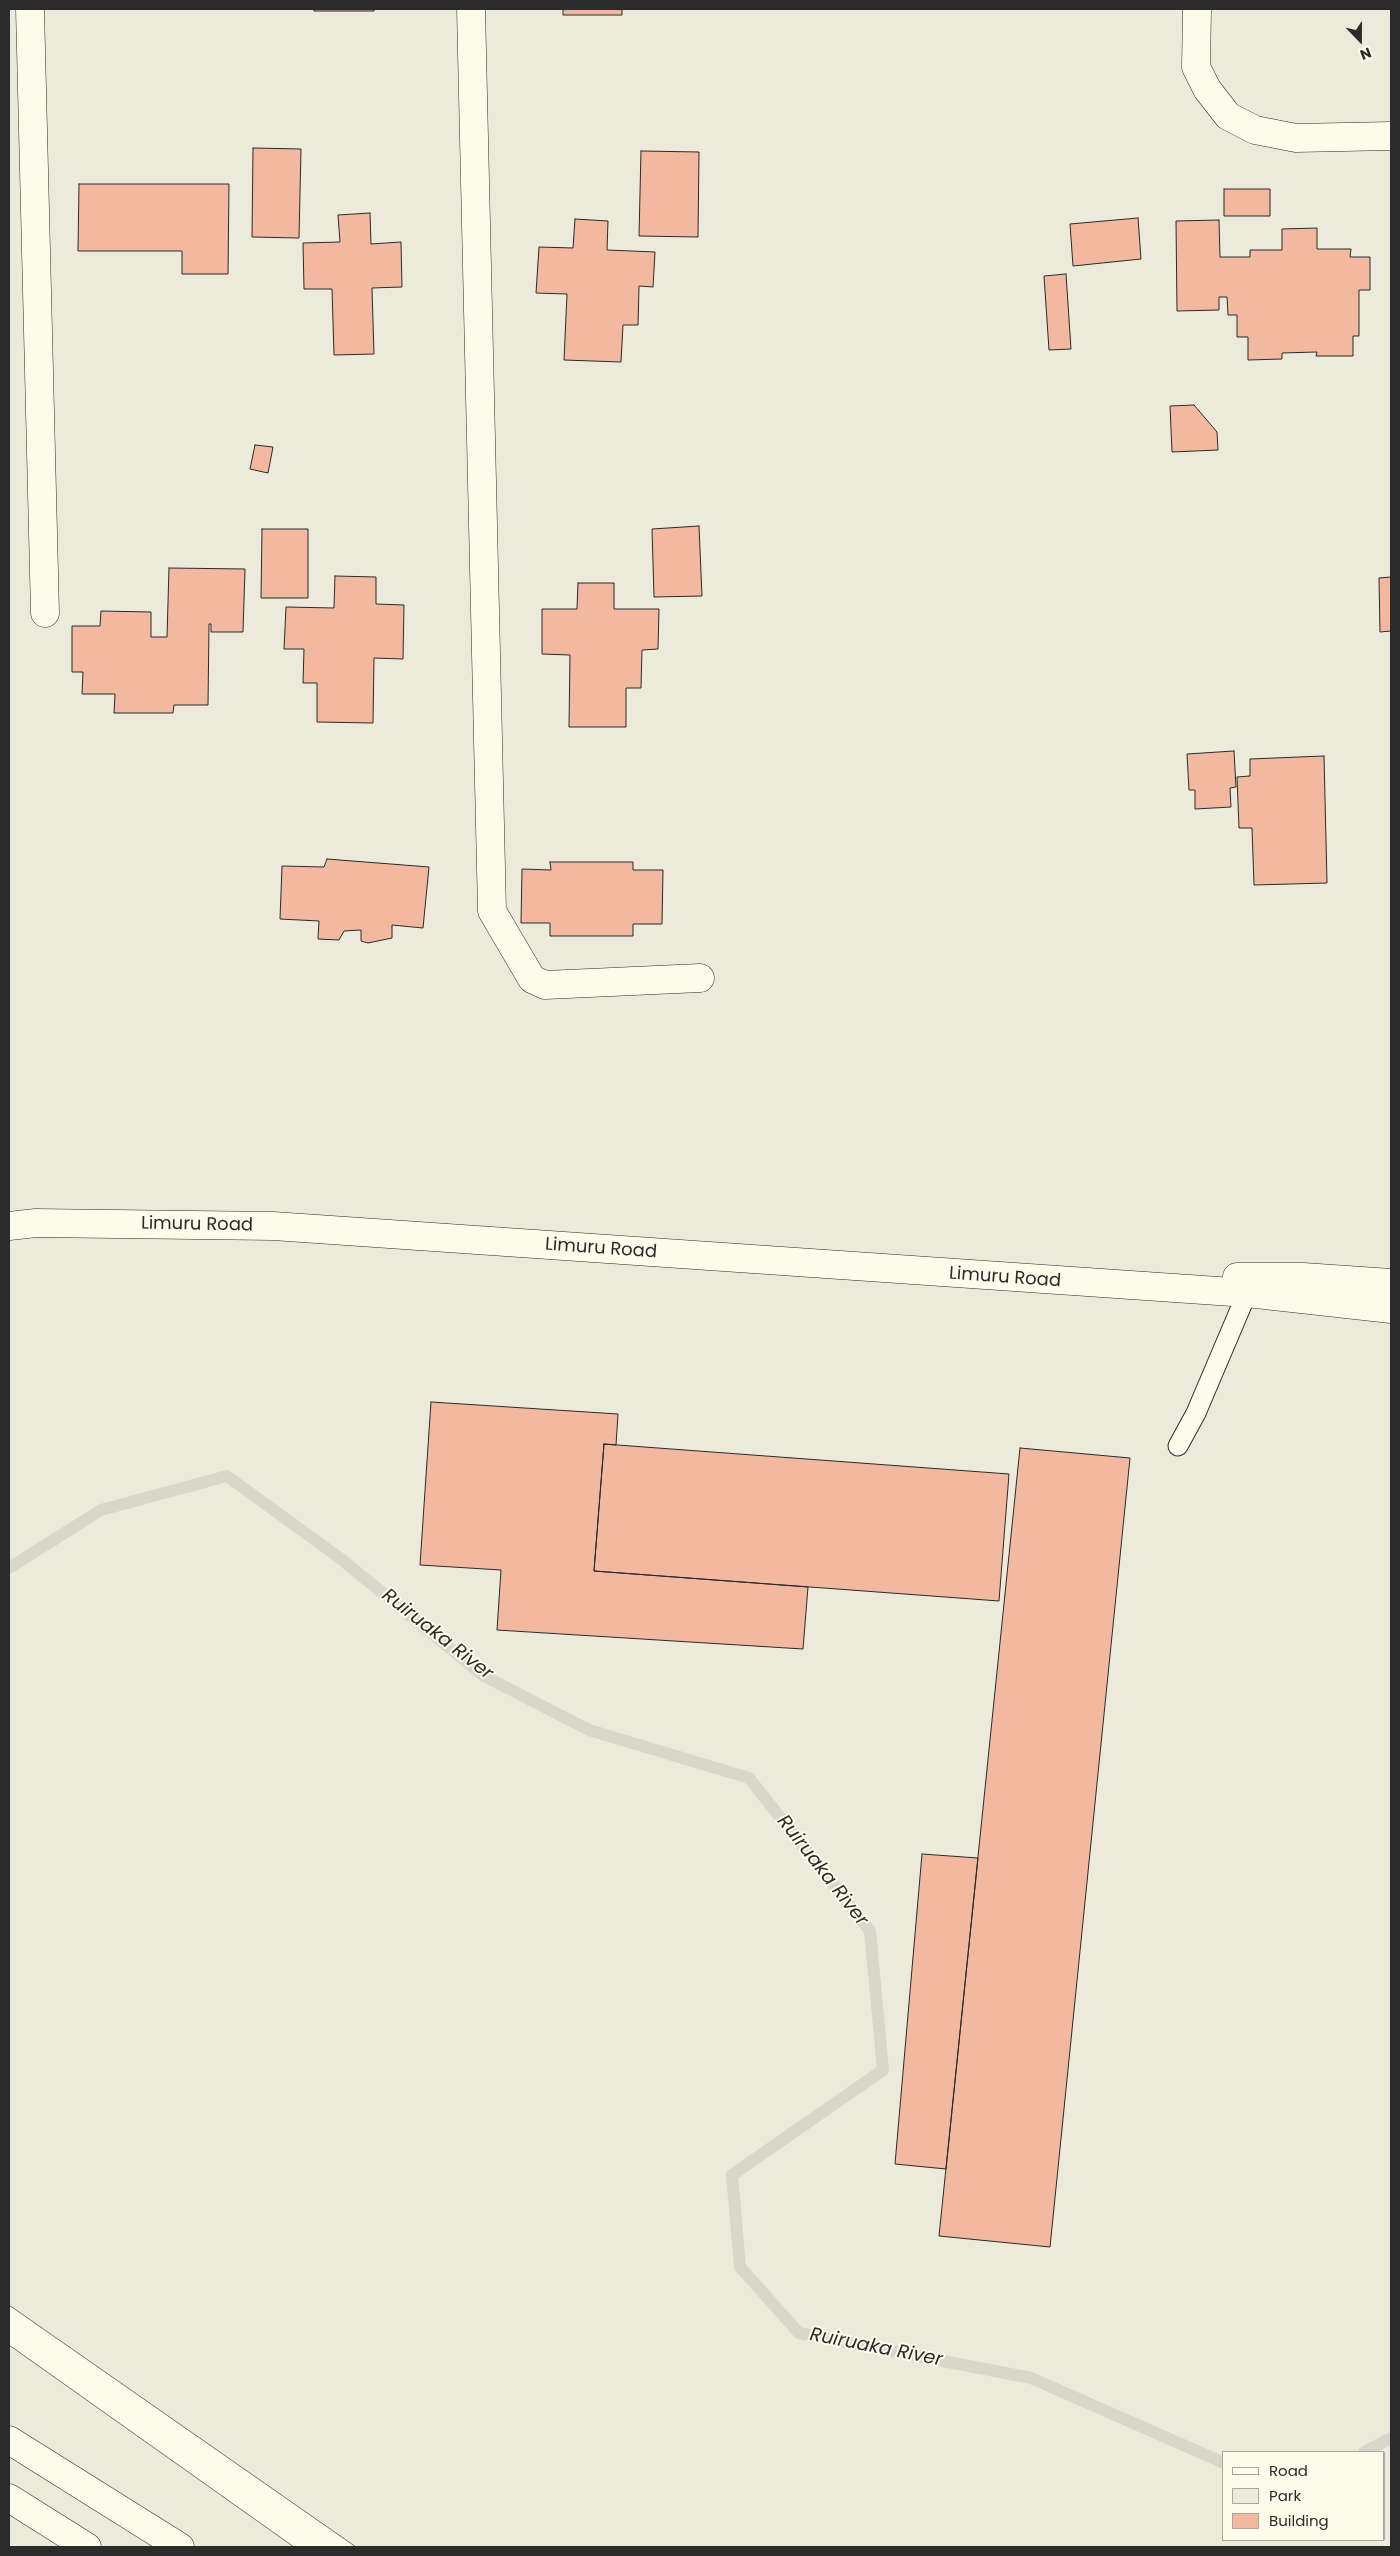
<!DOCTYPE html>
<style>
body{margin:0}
#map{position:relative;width:1400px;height:2556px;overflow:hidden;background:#fdfbea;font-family:Poppins,sans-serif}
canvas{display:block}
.frame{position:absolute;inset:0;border:10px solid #2b2b2b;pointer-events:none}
.legend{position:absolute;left:1222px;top:2451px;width:162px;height:90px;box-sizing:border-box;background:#fdfbea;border:1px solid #a9a89e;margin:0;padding:6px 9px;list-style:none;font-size:15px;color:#2b2b2b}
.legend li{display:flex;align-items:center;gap:10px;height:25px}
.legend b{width:25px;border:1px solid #a9a89e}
.north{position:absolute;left:1335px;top:15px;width:50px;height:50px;-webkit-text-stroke:4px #fdfbea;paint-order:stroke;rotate:158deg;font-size:14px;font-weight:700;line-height:20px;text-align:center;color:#2b2b2b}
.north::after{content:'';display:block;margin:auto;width:18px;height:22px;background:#2b2b2b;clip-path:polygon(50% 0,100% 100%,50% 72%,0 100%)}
</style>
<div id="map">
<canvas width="1400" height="2556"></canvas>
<div class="frame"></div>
<ul class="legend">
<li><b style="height:6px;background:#fdfbea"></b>Road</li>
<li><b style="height:14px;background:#ecebdb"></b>Park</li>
<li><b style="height:14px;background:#f2b8a0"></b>Building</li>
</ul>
<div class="north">N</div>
</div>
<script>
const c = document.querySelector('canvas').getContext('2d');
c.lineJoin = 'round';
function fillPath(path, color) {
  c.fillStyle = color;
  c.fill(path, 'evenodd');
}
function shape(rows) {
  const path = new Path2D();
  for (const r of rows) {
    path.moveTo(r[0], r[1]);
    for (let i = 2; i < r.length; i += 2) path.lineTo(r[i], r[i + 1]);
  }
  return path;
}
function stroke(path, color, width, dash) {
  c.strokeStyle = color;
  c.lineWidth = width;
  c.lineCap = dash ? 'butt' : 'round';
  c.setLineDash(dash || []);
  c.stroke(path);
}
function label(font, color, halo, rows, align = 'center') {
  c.font = font + ' Poppins,sans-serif';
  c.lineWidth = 4;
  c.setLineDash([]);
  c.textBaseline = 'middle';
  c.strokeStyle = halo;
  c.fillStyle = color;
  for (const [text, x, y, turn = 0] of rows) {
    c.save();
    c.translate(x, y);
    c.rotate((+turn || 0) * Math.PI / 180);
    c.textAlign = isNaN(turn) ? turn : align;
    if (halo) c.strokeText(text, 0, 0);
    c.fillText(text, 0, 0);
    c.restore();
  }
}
const green = shape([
 [9,9,1391,9,1391,2547,356,2547,9,2305,9,9],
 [1224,2452,1384,2452,1384,2540,1224,2540,1224,2452],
 [9,2345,294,2547,9,2547,9,2345]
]);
fillPath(green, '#ecebdb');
stroke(green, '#74746e', 1);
stroke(shape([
 [9,1568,101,1510,227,1476,341,1559,484,1676,589,1730,749,1778,870,1931,883,2070,732,2175,740,2267,799,2333,1031,2378,1224,2463],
 [1364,2452,1391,2438]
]), '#d8d7c9', 12);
const building = shape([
 [314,9,374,9,374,11,314,11,314,9],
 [563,9,622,9,622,15,563,15,563,9],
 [253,148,301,149,299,238,252,237,253,148],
 [641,151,699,152,698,237,639,236,641,151],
 [79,184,229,184,228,274,182,274,182,251,78,251,79,184],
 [1224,189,1270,189,1270,216,1224,216,1224,189],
 [370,213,371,244,401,242,402,287,372,288,374,354,334,355,332,289,304,289,303,243,340,242,338,215,370,213],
 [1138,218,1141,259,1073,266,1070,224,1138,218],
 [575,219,608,221,607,250,655,252,653,287,639,286,638,325,623,325,621,362,564,360,567,294,536,293,539,247,573,248,575,219],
 [1219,220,1220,257,1250,257,1250,250,1282,250,1282,229,1317,228,1317,249,1351,249,1350,257,1370,257,1370,290,1359,290,1359,336,1353,336,1353,356,1316,356,1317,352,1282,353,1282,359,1248,360,1248,337,1237,337,1237,315,1228,315,1227,297,1219,297,1219,310,1177,311,1176,221,1219,220],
 [1066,274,1071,349,1049,350,1044,276,1066,274],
 [1194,405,1217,432,1218,450,1172,452,1170,406,1194,405],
 [255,445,273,447,268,473,250,469,255,445],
 [699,526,702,596,654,597,652,529,699,526],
 [262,529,308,529,308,598,261,598,262,529],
 [169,568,245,569,243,632,211,632,211,624,209,624,208,705,174,705,173,713,114,713,115,694,82,694,83,672,72,672,72,626,100,626,101,611,151,612,151,637,167,637,169,568],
 [335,576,376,577,376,604,404,605,403,659,374,658,373,723,317,722,317,683,303,683,304,649,284,649,286,607,334,608,335,576],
 [1391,577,1391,631,1380,632,1379,578,1391,577],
 [578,583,614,583,614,609,659,609,658,649,642,650,641,688,626,688,626,727,569,727,570,655,542,654,542,609,577,609,578,583],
 [1234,751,1236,787,1230,788,1231,807,1195,809,1195,790,1189,790,1187,754,1234,751],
 [1324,756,1327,883,1254,885,1252,828,1239,828,1237,777,1250,776,1250,759,1324,756],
 [327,859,429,867,423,928,392,925,392,938,368,943,361,941,361,930,344,931,339,940,318,939,319,921,280,919,282,866,324,867,327,859],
 [550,862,633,862,633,870,663,870,662,924,633,924,633,936,550,936,550,923,521,923,522,869,551,870,550,862],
 [431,1402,618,1414,616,1445,604,1444,594,1571,808,1587,803,1649,497,1630,501,1570,420,1565,431,1402],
 [604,1444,1009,1474,999,1601,594,1571,604,1444],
 [1020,1448,1130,1458,1050,2247,939,2236,1020,1448],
 [922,1854,978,1858,946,2169,895,2164,922,1854]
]);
fillPath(building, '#f2b8a0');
stroke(building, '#2b2b2b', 1);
const service = shape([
 [1178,1446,1196,1413,1247,1293]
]);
const minor = shape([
 [30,9,45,613],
 [471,9,492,911,532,979,545,985,700,978],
 [1197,9,1196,67,1207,89,1228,116,1255,130,1296,138,1391,136],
 [9,2440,180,2547],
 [9,2498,87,2547]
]);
const secondary = shape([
 [9,1226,36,1223,273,1226,1247,1293,1391,1309],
 [1237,1277,1303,1277,1391,1283]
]);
stroke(service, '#2b2b2b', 21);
stroke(minor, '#2b2b2b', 29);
stroke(secondary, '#2b2b2b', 29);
stroke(service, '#fdfbea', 19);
stroke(minor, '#fdfbea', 28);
stroke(secondary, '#fdfbea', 28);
label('18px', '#2b2b2b', '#fdfbea', [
 ["Limuru Road",197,1225,1],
 ["Limuru Road",601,1249,4],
 ["Limuru Road",1005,1278,4]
]);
label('italic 19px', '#2b2b2b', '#fdfbea', [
 ["Ruiruaka River",437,1635,38],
 ["Ruiruaka River",822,1871,52],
 ["Ruiruaka River",876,2348,11]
]);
</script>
